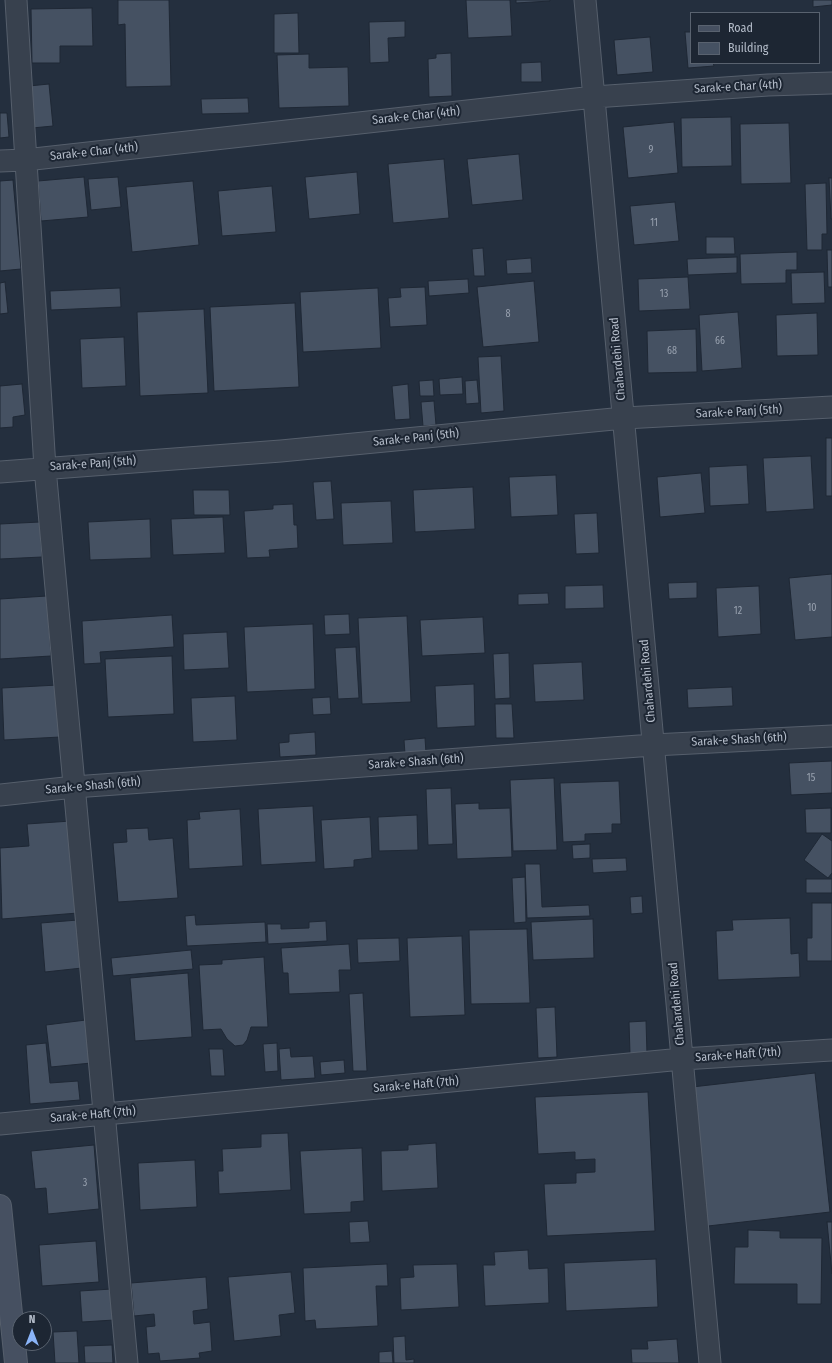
<!DOCTYPE html>
<style>
body{margin:0}
#map{position:relative;width:832px;height:1363px;overflow:hidden;background:#242f3e;font-family:"Fira Sans Condensed",sans-serif}
canvas{display:block}
.legend{position:absolute;left:690px;top:12px;width:130px;height:52px;box-sizing:border-box;background:#1d2633;border:1px solid #59626f;margin:0;padding:5px 7px;list-style:none;font-size:12px;color:#b4bcc9}
.legend li{display:flex;align-items:center;gap:8px;height:20px}
.legend b{width:20px;border:1px solid #59626f}
.north{position:absolute;left:12px;top:1311px;width:40px;height:40px;box-sizing:border-box;background:#1d2633;border:1px solid #59626f;border-radius:50%;rotate:0deg;font-size:11px;font-weight:700;line-height:16px;text-align:center;color:#b4bcc9}
.north::after{content:'';display:block;margin:auto;width:14px;height:18px;background:#8ab4f8;clip-path:polygon(50% 0,100% 100%,50% 72%,0 100%)}
</style>
<div id="map">
<canvas width="832" height="1363"></canvas>
<ul class="legend">
<li><b style="height:5px;background:#465061"></b>Road</li>
<li><b style="height:11px;background:#455162"></b>Building</li>
</ul>
<div class="north">N</div>
</div>
<script>
const c = document.querySelector('canvas').getContext('2d');
c.lineJoin = 'round';
function fillPath(path, color) {
  c.fillStyle = color;
  c.fill(path, 'evenodd');
}
function shape(rows) {
  const path = new Path2D();
  for (const r of rows) {
    path.moveTo(r[0], r[1]);
    for (let i = 2; i < r.length; i += 2) path.lineTo(r[i], r[i + 1]);
  }
  return path;
}
function stroke(path, color, width, dash) {
  c.strokeStyle = color;
  c.lineWidth = width;
  c.lineCap = dash ? 'butt' : 'round';
  c.setLineDash(dash || []);
  c.stroke(path);
}
function label(font, color, halo, rows, align = 'center') {
  c.font = font + ' "Fira Sans Condensed",sans-serif';
  c.lineWidth = 4;
  c.setLineDash([]);
  c.textBaseline = 'middle';
  c.strokeStyle = halo;
  c.fillStyle = color;
  for (const [text, x, y, turn = 0] of rows) {
    c.save();
    c.translate(x, y);
    c.rotate((+turn || 0) * Math.PI / 180);
    c.textAlign = isNaN(turn) ? turn : align;
    if (halo) c.strokeText(text, 0, 0);
    c.fillText(text, 0, 0);
    c.restore();
  }
}
const building = shape([
 [118,0,169,0,171,86,126,87,125,24,118,25,118,0],
 [466,0,510,0,512,36,468,38,466,0],
 [516,0,550,0,550,1,516,3,516,0],
 [813,0,832,0,832,5,813,7,813,0],
 [92,8,93,46,60,46,60,63,32,63,31,9,92,8],
 [298,13,299,53,274,53,274,14,298,13],
 [405,21,405,37,388,38,389,62,370,63,369,22,405,21],
 [685,32,691,32,691,63,713,63,714,66,688,68,685,32],
 [650,37,653,72,617,75,614,40,650,37],
 [451,53,452,96,429,97,428,59,436,58,436,54,451,53],
 [309,54,309,68,348,67,349,106,279,108,277,55,309,54],
 [541,62,542,82,521,82,521,63,541,62],
 [49,84,53,126,32,128,29,86,49,84],
 [248,98,249,113,202,114,201,99,248,98],
 [0,113,7,113,9,137,0,138,0,113],
 [731,117,732,166,682,167,681,118,731,117],
 [674,122,678,173,628,178,623,127,674,122],
 [789,123,791,183,741,184,740,124,789,123],
 [519,154,523,200,472,205,467,159,519,154],
 [444,159,449,218,393,223,388,164,444,159],
 [357,172,360,214,309,219,305,177,357,172],
 [84,177,88,217,41,221,38,181,84,177],
 [118,177,121,207,91,210,88,179,118,177],
 [829,178,832,178,832,219,831,219,829,178],
 [13,180,21,269,0,271,0,181,13,180],
 [193,181,199,245,132,252,126,187,193,181],
 [826,183,827,234,822,234,822,250,807,250,805,184,826,183],
 [272,186,276,232,222,236,218,191,272,186],
 [675,202,679,241,634,245,630,206,675,202],
 [706,237,734,237,735,254,706,254,706,237],
 [483,248,485,276,474,276,472,249,483,248],
 [827,250,832,250,832,287,828,287,827,250],
 [797,252,797,270,786,270,786,283,741,284,740,254,797,252],
 [737,257,737,273,688,275,687,259,737,257],
 [531,258,532,273,507,274,506,260,531,258],
 [824,272,825,303,792,304,791,273,824,272],
 [688,277,690,309,639,311,638,279,688,277],
 [468,279,469,293,429,296,428,281,468,279],
 [534,281,539,342,483,347,477,287,534,281],
 [5,282,8,313,0,314,0,283,5,282],
 [425,287,427,325,390,327,388,298,401,297,400,288,425,287],
 [120,288,121,307,51,310,50,291,120,288],
 [378,288,381,348,303,352,300,292,378,288],
 [295,303,299,387,214,391,210,307,295,303],
 [204,309,208,393,140,396,137,312,204,309],
 [738,312,742,368,702,371,699,315,738,312],
 [817,313,818,355,777,356,776,315,817,313],
 [696,329,697,372,648,373,647,331,696,329],
 [124,337,126,386,82,388,80,339,124,337],
 [501,356,504,411,481,413,478,357,501,356],
 [462,377,463,394,440,395,439,379,462,377],
 [433,380,434,396,420,396,419,381,433,380],
 [477,380,479,403,466,404,465,381,477,380],
 [22,384,25,415,13,417,13,427,0,428,0,386,22,384],
 [408,384,410,419,395,420,392,386,408,384],
 [434,401,436,425,423,426,421,402,434,401],
 [826,438,832,438,832,496,826,496,826,438],
 [811,456,814,509,766,512,763,458,811,456],
 [747,465,749,504,710,506,709,467,747,465],
 [701,473,705,513,660,517,657,477,701,473],
 [556,475,558,515,511,517,509,477,556,475],
 [331,481,334,519,316,520,313,482,331,481],
 [473,487,475,529,415,532,413,490,473,487],
 [193,490,229,490,230,515,194,515,193,490],
 [391,501,393,543,343,545,341,503,391,501],
 [293,504,294,525,297,525,298,548,269,550,270,557,247,558,244,511,273,509,273,505,293,504],
 [597,513,599,553,576,554,574,514,597,513],
 [223,517,225,553,173,555,171,519,223,517],
 [150,519,151,558,90,560,88,522,150,519],
 [40,522,42,557,0,559,0,524,40,522],
 [832,574,832,637,795,640,789,578,832,574],
 [697,582,697,598,669,599,668,583,697,582],
 [603,585,604,608,565,609,565,586,603,585],
 [759,586,761,634,718,637,716,588,759,586],
 [548,593,549,604,518,605,518,594,548,593],
 [47,596,51,656,0,659,0,599,47,596],
 [349,614,350,634,325,635,324,615,349,614],
 [172,615,174,647,100,652,101,663,84,664,82,621,172,615],
 [407,616,411,702,362,704,358,618,407,616],
 [483,617,485,653,422,656,420,620,483,617],
 [313,624,315,689,247,692,244,627,313,624],
 [227,632,229,668,184,670,183,634,227,632],
 [356,647,359,698,338,699,335,648,356,647],
 [509,653,510,698,495,699,493,654,509,653],
 [172,656,174,714,108,717,105,659,172,656],
 [582,662,584,700,535,702,533,664,582,662],
 [474,684,475,726,437,728,435,686,474,684],
 [58,685,60,737,4,740,2,688,58,685],
 [732,687,733,706,688,708,687,689,732,687],
 [235,696,237,740,193,742,191,698,235,696],
 [330,697,331,714,313,715,312,698,330,697],
 [495,704,512,704,514,738,496,738,495,704],
 [315,732,316,755,280,757,279,743,289,742,289,734,315,732],
 [425,738,426,753,405,754,404,740,425,738],
 [832,761,832,793,791,795,789,763,832,761],
 [554,778,557,850,513,851,510,780,554,778],
 [619,781,621,824,612,824,612,833,585,834,585,841,563,842,560,783,619,781],
 [451,788,453,844,428,845,426,789,451,788],
 [479,803,479,809,510,808,512,857,457,859,455,804,479,803],
 [313,806,316,862,261,865,258,809,313,806],
 [831,808,831,833,806,833,805,809,831,808],
 [240,809,243,866,189,869,187,820,200,819,199,812,240,809],
 [417,815,418,850,379,851,378,817,417,815],
 [370,817,372,858,354,860,354,867,324,869,321,820,370,817],
 [71,821,78,913,2,919,0,848,29,846,27,824,71,821],
 [148,828,149,840,173,838,178,898,118,902,113,843,127,842,126,829,148,828],
 [822,834,832,841,832,873,828,878,804,860,822,834],
 [590,844,590,858,573,859,572,845,590,844],
 [626,858,627,871,593,873,592,859,626,858],
 [525,864,540,864,542,907,589,905,590,916,527,918,525,864],
 [525,877,526,922,514,923,512,878,525,877],
 [806,879,832,879,832,893,806,893,806,879],
 [642,896,643,913,631,914,630,897,642,896],
 [812,903,832,903,832,961,807,961,807,938,812,938,812,903],
 [195,915,196,925,265,922,266,942,187,946,185,916,195,915],
 [790,918,791,954,799,953,800,977,718,980,716,931,733,930,732,920,790,918],
 [593,919,594,958,533,960,531,922,593,919],
 [78,920,82,968,45,972,41,923,78,920],
 [326,921,327,941,268,944,267,924,281,924,281,929,309,928,309,922,326,921],
 [527,929,530,1003,471,1004,469,930,527,929],
 [462,936,465,1015,410,1017,407,938,462,936],
 [399,938,400,961,358,963,357,939,399,938],
 [349,944,351,970,339,970,340,992,289,994,288,973,283,973,281,948,349,944],
 [191,950,193,969,113,976,111,958,191,950],
 [264,957,268,1027,251,1027,247,1040,243,1045,235,1046,227,1039,221,1029,203,1030,199,965,222,964,222,960,264,957],
 [188,973,192,1037,135,1041,130,978,188,973],
 [363,993,367,1071,353,1071,349,994,363,993],
 [555,1007,557,1057,538,1058,536,1008,555,1007],
 [86,1020,91,1063,51,1067,46,1025,86,1020],
 [646,1021,647,1054,630,1054,629,1022,646,1021],
 [46,1043,50,1083,78,1081,80,1100,30,1104,26,1045,46,1043],
 [277,1043,278,1071,265,1072,263,1044,277,1043],
 [290,1048,291,1057,313,1056,315,1078,281,1080,279,1049,290,1048],
 [209,1049,223,1049,225,1076,211,1076,209,1049],
 [344,1060,345,1073,321,1075,320,1062,344,1060],
 [815,1073,830,1212,708,1226,692,1087,815,1073],
 [648,1092,655,1231,547,1236,544,1184,576,1183,576,1173,595,1172,595,1159,575,1160,575,1152,538,1154,535,1097,648,1092],
 [288,1133,291,1190,219,1194,218,1171,223,1171,222,1149,261,1147,261,1134,288,1133],
 [436,1143,438,1188,382,1191,381,1151,408,1150,408,1145,436,1143],
 [94,1145,99,1209,48,1214,46,1188,35,1189,31,1151,94,1145],
 [362,1148,364,1201,351,1202,351,1212,304,1214,300,1151,362,1148],
 [195,1160,197,1207,140,1210,138,1163,195,1160],
 [368,1221,370,1242,350,1243,349,1222,368,1221],
 [827,1222,832,1222,832,1274,827,1222],
 [748,1230,780,1231,780,1238,822,1238,821,1304,797,1304,797,1284,734,1284,735,1247,748,1247,748,1230],
 [96,1241,99,1282,42,1286,39,1245,96,1241],
 [528,1250,529,1269,548,1268,549,1303,485,1306,483,1265,495,1265,494,1252,528,1250],
 [656,1259,658,1307,566,1311,564,1263,656,1259],
 [387,1264,388,1286,376,1286,378,1326,316,1329,315,1320,305,1321,303,1268,387,1264],
 [457,1264,459,1307,401,1310,400,1278,414,1277,413,1265,457,1264],
 [291,1272,295,1313,279,1315,281,1336,234,1341,228,1277,291,1272],
 [206,1277,208,1309,193,1311,194,1324,210,1322,212,1351,199,1353,200,1358,160,1361,159,1353,148,1354,146,1327,155,1326,154,1314,134,1316,131,1283,206,1277],
 [112,1289,114,1320,82,1322,80,1291,112,1289],
 [77,1331,79,1363,55,1363,53,1332,77,1331],
 [405,1336,406,1360,414,1359,414,1363,394,1363,393,1337,405,1336],
 [677,1339,679,1363,632,1363,631,1349,648,1349,647,1341,677,1339],
 [112,1345,113,1363,85,1363,84,1346,112,1345],
 [392,1351,393,1363,379,1363,379,1352,392,1351]
]);
fillPath(building, '#455162');
stroke(building, '#1f2835', 1);
const street = shape([
 [16,0,45,468,127,1363],
 [585,0,710,1363],
 [0,161,25,160,594,97,768,85,832,83],
 [0,472,281,451,624,418,832,407],
 [0,795,74,787,653,745,832,736],
 [0,1124,682,1059,832,1050]
]);
const secondary = shape([
 [0,1206,16,1363]
]);
stroke(street, '#565f6c', 23);
stroke(secondary, '#565f6c', 24);
stroke(street, '#38414e', 21);
stroke(secondary, '#465061', 22);
label('10px', '#98a1af', null, [
 ["9",651,150],
 ["11",654,223],
 ["13",664,294],
 ["8",508,314],
 ["66",720,341],
 ["68",672,351],
 ["10",812,608],
 ["12",738,611],
 ["15",811,778],
 ["3",85,1183]
]);
label('12px', '#b4bcc9', '#1d2633', [
 ["Sarak-e Char (4th)",738,87,-3],
 ["Sarak-e Char (4th)",416,116,-6],
 ["Sarak-e Char (4th)",94,152,-6],
 ["Chahardehi Road",618,359,-95],
 ["Sarak-e Panj (5th)",739,412,-3],
 ["Sarak-e Panj (5th)",416,438,-6],
 ["Sarak-e Panj (5th)",93,464,-4],
 ["Chahardehi Road",648,681,-95],
 ["Sarak-e Shash (6th)",739,740,-3],
 ["Sarak-e Shash (6th)",416,762,-4],
 ["Sarak-e Shash (6th)",93,786,-5],
 ["Chahardehi Road",677,1004,-95],
 ["Sarak-e Haft (7th)",738,1055,-4],
 ["Sarak-e Haft (7th)",416,1085,-5],
 ["Sarak-e Haft (7th)",93,1115,-5]
]);
</script>
